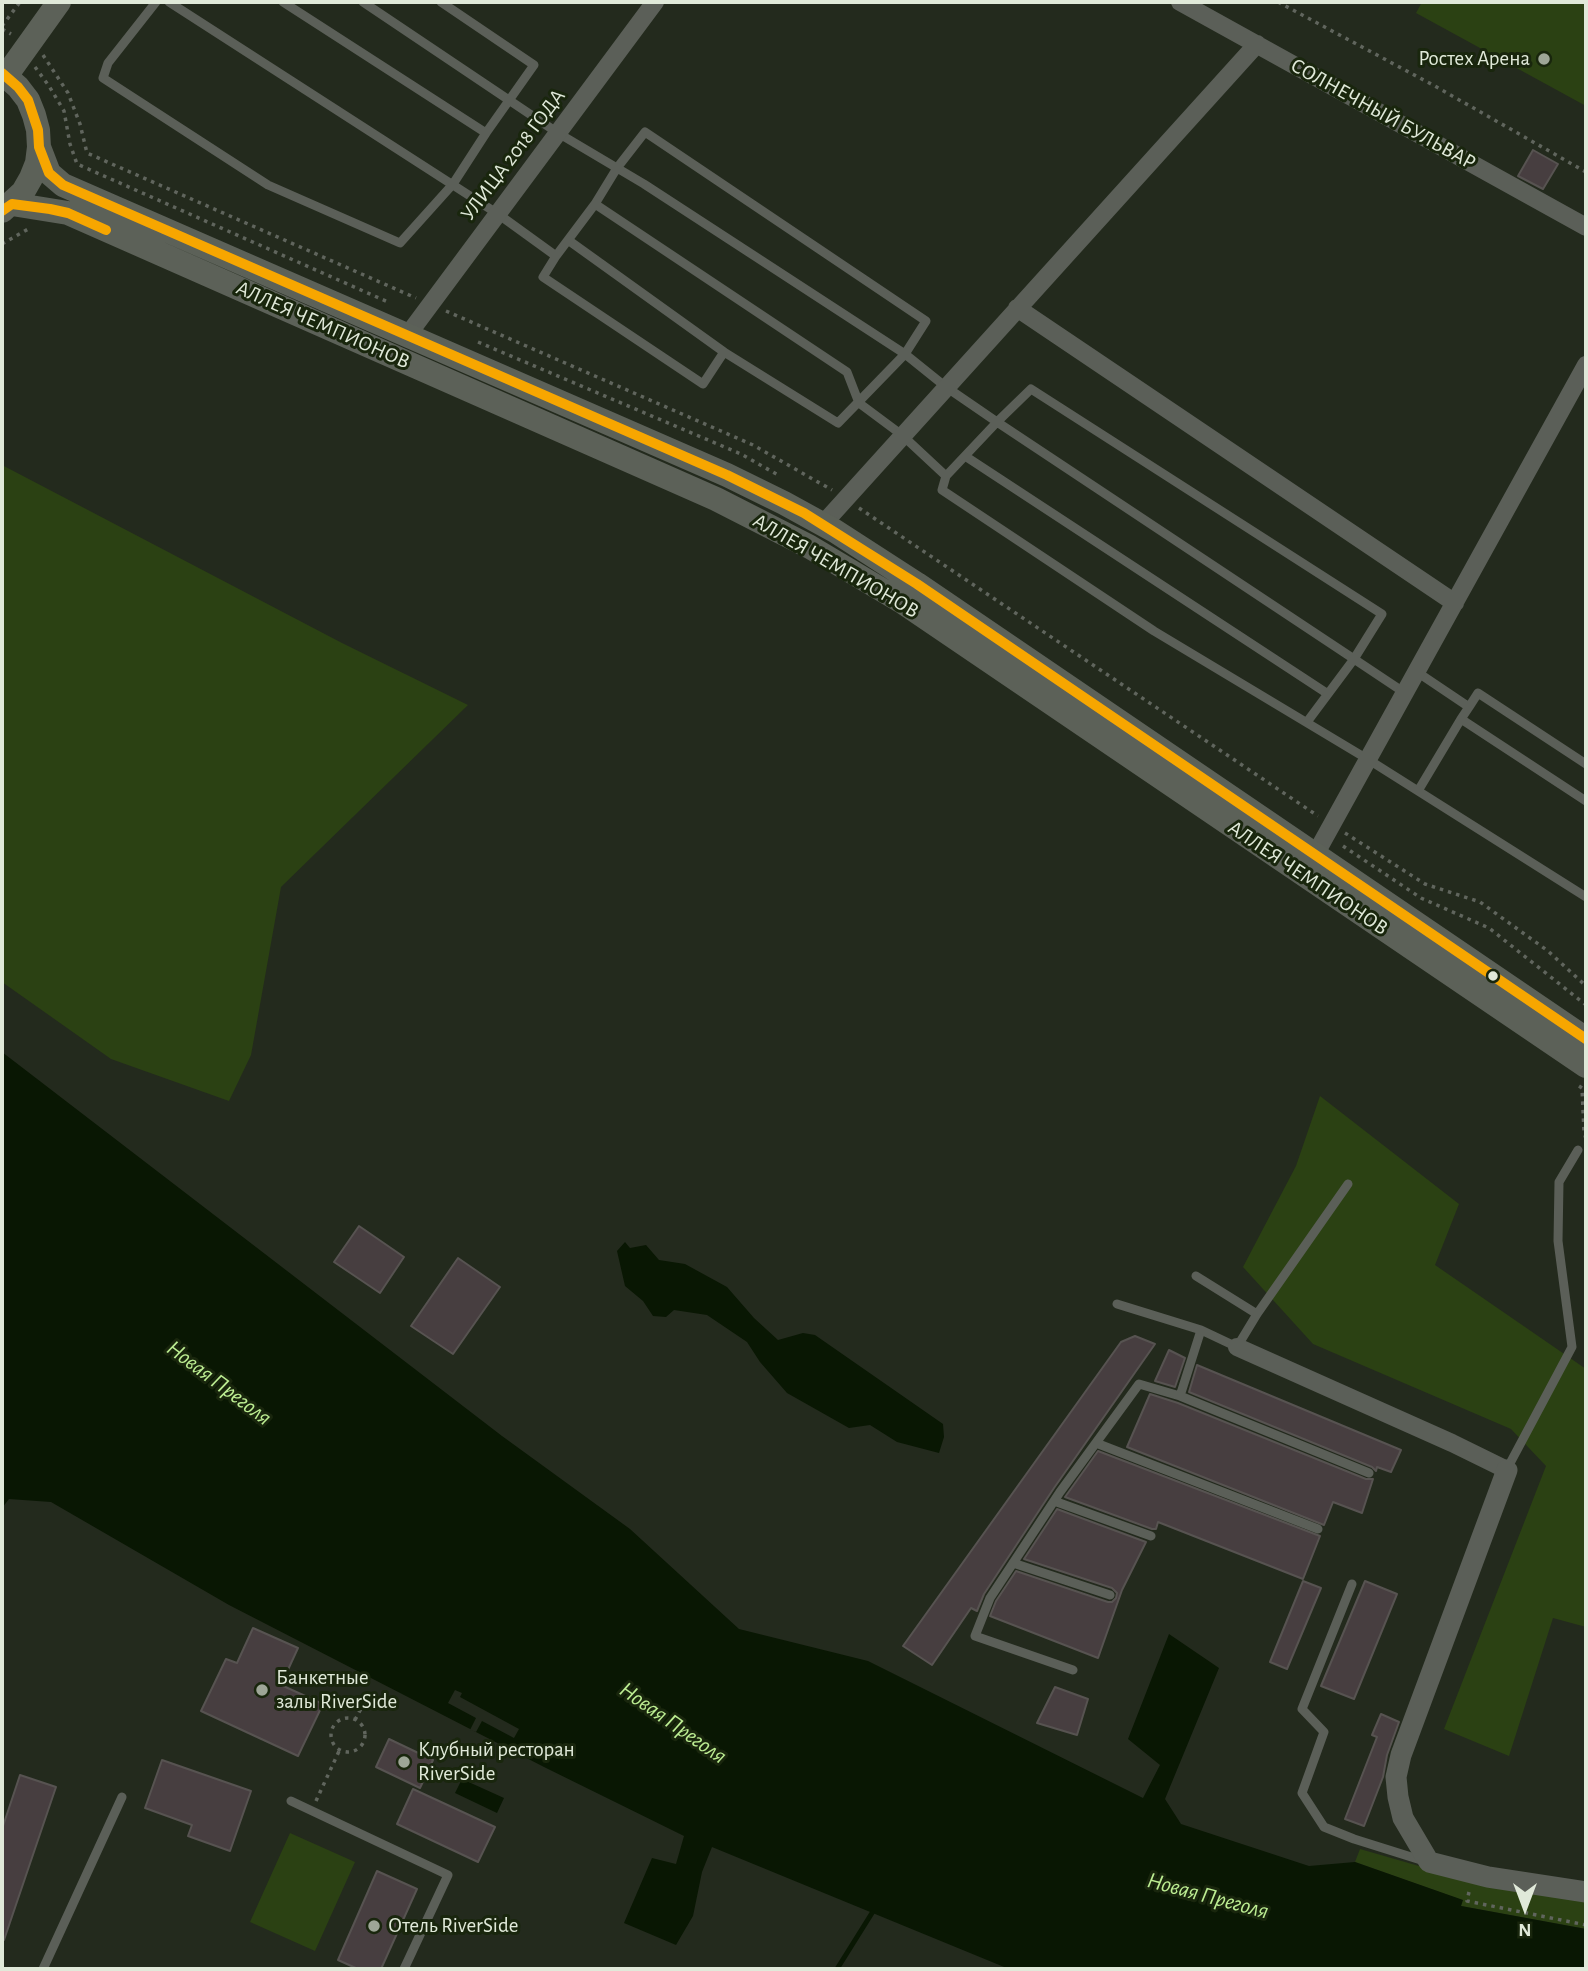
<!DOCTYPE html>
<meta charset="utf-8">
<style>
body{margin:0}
#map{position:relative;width:1588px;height:1971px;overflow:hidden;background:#232a1d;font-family:"Alegreya Sans",sans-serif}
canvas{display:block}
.frame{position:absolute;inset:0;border:4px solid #e0e9d9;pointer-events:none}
.north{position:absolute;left:1490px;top:1873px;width:70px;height:70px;-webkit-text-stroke:5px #19260d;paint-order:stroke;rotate:180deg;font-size:19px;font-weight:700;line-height:28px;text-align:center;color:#e0e9d9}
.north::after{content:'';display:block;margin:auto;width:24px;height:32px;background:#e0e9d9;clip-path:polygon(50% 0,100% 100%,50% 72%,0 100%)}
</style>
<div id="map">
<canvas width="1588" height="1971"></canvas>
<div class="frame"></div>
<div class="north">N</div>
</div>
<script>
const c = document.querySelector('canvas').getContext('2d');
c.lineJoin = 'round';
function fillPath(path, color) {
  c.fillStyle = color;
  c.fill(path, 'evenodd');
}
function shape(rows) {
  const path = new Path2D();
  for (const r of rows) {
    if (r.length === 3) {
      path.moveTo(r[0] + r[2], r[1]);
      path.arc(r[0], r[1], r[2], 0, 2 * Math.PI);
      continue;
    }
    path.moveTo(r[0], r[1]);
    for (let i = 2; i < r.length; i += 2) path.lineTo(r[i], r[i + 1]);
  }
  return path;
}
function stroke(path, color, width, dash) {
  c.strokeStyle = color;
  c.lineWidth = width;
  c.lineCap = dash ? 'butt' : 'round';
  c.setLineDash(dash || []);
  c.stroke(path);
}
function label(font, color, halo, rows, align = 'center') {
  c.font = font + ' "Alegreya Sans",sans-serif';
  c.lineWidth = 6;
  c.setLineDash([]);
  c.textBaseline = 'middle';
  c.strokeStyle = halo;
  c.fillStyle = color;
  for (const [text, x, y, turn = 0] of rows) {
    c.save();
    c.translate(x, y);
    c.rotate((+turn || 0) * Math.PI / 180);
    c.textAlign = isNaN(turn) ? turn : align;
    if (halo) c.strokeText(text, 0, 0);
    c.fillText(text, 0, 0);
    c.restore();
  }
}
fillPath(shape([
 [1422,2,1586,2,1586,106,1416,13],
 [2,465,342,643,468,705,281,887,251,1055,229,1101,111,1059,2,982],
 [1320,1096,1459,1204,1435,1265,1586,1369,1586,1627,1553,1618,1509,1756,1444,1729,1546,1466,1511,1429,1313,1344,1243,1267,1296,1166],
 [290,1833,355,1862,315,1951,250,1922],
 [1360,1849,1464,1879,1586,1901,1586,1929,1461,1906,1462,1900,1355,1862]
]), '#2b4113');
fillPath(shape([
 [2,1052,502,1436,630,1529,739,1629,868,1661,1143,1798,1160,1765,1128,1739,1169,1634,1219,1668,1165,1799,1181,1824,1309,1866,1355,1862,1463,1900,1461,1906,1586,1929,1586,1969,1009,1969,712,1847,702,1872,693,1916,676,1945,624,1923,652,1858,676,1864,684,1836,544,1767,229,1605,51,1502,9,1499,2,1508],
 [625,1242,630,1248,646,1245,659,1260,685,1264,727,1287,754,1318,778,1340,803,1333,815,1335,943,1424,944,1437,939,1453,897,1442,870,1425,849,1428,787,1393,760,1362,747,1342,707,1315,674,1310,666,1317,653,1316,643,1301,625,1286,617,1251],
 [462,1779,504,1798,497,1813,455,1793]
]), '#091703');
fillPath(shape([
 [455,1690,462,1693,460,1697,519,1729,514,1738,482,1721,476,1732,470,1730,476,1718,448,1703]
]), '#232a1d');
stroke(shape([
 [837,1969,872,1913]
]), '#091703', 5);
const building = shape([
 [1533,150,1558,164,1543,189,1518,176,1533,150],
 [359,1226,404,1257,380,1293,334,1262,359,1226],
 [458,1258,500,1287,453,1354,411,1326,458,1258],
 [1135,1336,1155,1344,1054,1488,984,1594,977,1611,971,1608,932,1665,903,1646,1121,1342,1135,1336],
 [1169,1350,1185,1358,1175,1387,1155,1381,1169,1350],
 [1197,1365,1401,1450,1391,1472,1377,1467,1376,1471,1372,1467,1189,1392,1197,1365],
 [1150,1394,1178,1403,1366,1479,1373,1479,1362,1513,1333,1502,1324,1525,1127,1447,1150,1394],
 [1098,1451,1320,1536,1303,1579,1158,1522,1156,1529,1152,1529,1065,1497,1098,1451],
 [1057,1509,1146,1542,1122,1590,1098,1658,990,1616,996,1601,1016,1571,1108,1602,1112,1602,1116,1598,1117,1593,1112,1588,1024,1559,1057,1509],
 [1303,1581,1321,1588,1287,1669,1270,1662,1303,1581],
 [1365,1581,1397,1594,1354,1699,1321,1686,1365,1581],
 [253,1628,298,1648,281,1685,323,1704,298,1756,201,1711,226,1659,237,1663,253,1628],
 [1055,1687,1088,1699,1077,1735,1037,1723,1055,1687],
 [1381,1714,1399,1722,1387,1755,1383,1777,1364,1826,1345,1819,1377,1737,1372,1735,1381,1714],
 [389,1739,433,1760,420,1788,376,1767,389,1739],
 [162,1760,251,1791,230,1851,188,1836,192,1825,145,1808,162,1760],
 [20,1775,56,1787,4,1940,2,1939,2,1829,20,1775],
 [413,1789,495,1827,478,1862,397,1824,413,1789],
 [377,1871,417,1889,381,1969,358,1969,338,1960,377,1871]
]);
fillPath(building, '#473e40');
stroke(building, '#575351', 2);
stroke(shape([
 [1278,2,1433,85,1586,172],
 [2,26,20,2],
 [2,29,11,34],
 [43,55,68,93,80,124,87,153,416,298],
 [35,67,49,86,64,111,70,144,77,164,388,302],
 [2,244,30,228],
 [446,311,753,445,832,490],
 [478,342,741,454,778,475],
 [859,508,1318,816],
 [1345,833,1425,884,1480,902,1548,951,1586,986],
 [1343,846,1421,898,1489,928,1586,1005],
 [1579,1086,1582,1088,1584,1132,1586,1139],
 [348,1735,17],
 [355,1720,365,1701],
 [316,1801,340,1749],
 [1469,1892,1467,1901,1586,1925]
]), '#60655d', 3.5, [3.5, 5]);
stroke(shape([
 [156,2,108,63,103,78,268,185,400,243,453,184,486,133],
 [169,2,498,214,556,256,595,204,847,372,859,403,902,435,946,476,942,490,1154,631,1369,760,1586,897],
 [283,2,486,133,534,65,441,2],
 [363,2,558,133,644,184,905,354,946,387,997,422,1354,659,1307,722],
 [568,240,724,352],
 [556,256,543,277,703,384,724,352,838,423,905,354,926,321,645,132,617,168,595,204],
 [965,456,1328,694],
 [946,476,997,422,1031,389,1382,614,1354,659,1405,693],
 [1417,672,1469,707,1461,719,1586,801],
 [1469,707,1478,693,1586,764],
 [1418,791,1461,719],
 [1196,1276,1257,1314],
 [1117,1304,1201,1330,1237,1347,1257,1314,1348,1184],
 [1180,1396,1369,1473],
 [1096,1443,1318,1529],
 [1507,1469,1572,1347,1558,1241,1559,1182,1578,1150],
 [1054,1501,1151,1536],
 [1013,1563,1110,1595],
 [1352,1584,1302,1709,1324,1732,1302,1793,1324,1827,1354,1839,1424,1861],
 [1073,1670,975,1636,990,1598,1060,1492,1139,1384,1180,1396,1201,1330],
 [291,1801,448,1875,404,1969],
 [43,1969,122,1797]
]), '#5b5f58', 9);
stroke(shape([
 [1180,2,1586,227],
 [1017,308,1455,603],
 [407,336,655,2],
 [823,524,1257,44],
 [1315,855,1586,365],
 [1237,1347,1452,1443,1507,1470]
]), '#5b5f58', 18);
stroke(shape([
 [1507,1470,1401,1755,1396,1777,1398,1797,1403,1818,1429,1862,1488,1877,1586,1892]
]), '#5b5f58', 21);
stroke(shape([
 [2,73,18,87,28,100,34,115,38,130,39,147,37,163,31,178,23,192,2,211],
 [6,76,59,2],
 [39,147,49,173,63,185,727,475,784,503,835,531,917,584,1586,1039],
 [12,204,68,213,716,499,810,547,904,603,1586,1066]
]), '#5c6158', 24);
stroke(shape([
 [2,73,18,87,28,100,38,130,39,147,49,173,63,185,727,475,804,513,917,584,1586,1039],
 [2,211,12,204,50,209,68,213,106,230]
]), '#f7a600', 10);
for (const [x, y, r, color] of [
 [1544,59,7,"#9ea697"],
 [1493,976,6,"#e0e9d9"],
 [262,1690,7,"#9ea697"],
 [404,1762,7,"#9ea697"],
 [374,1926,7,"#9ea697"]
]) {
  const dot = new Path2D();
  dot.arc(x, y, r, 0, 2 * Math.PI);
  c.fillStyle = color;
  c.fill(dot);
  stroke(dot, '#19260d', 2.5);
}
label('21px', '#e0e9d9', '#19260d', [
 ["Ростех Арена",1530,59,"right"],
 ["Банкетные",276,1678],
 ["залы RiverSide",276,1702],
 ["Клубный ресторан",418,1750],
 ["RiverSide",418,1774],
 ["Отель RiverSide",388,1926]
], 'left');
label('21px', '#e0e9d9', '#19260d', [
 ["СОЛНЕЧНЫЙ БУЛЬВАР",1383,114,29],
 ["УЛИЦА 2018 ГОДА",513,155,-53],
 ["АЛЛЕЯ ЧЕМПИОНОВ",323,325,24],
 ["АЛЛЕЯ ЧЕМПИОНОВ",836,566,30],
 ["АЛЛЕЯ ЧЕМПИОНОВ",1308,878,34]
]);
label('italic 23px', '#bdee93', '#19260d', [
 ["Новая Преголя",219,1383,37],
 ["Новая Преголя",673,1723,35],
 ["Новая Преголя",1208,1896,15]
]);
</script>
